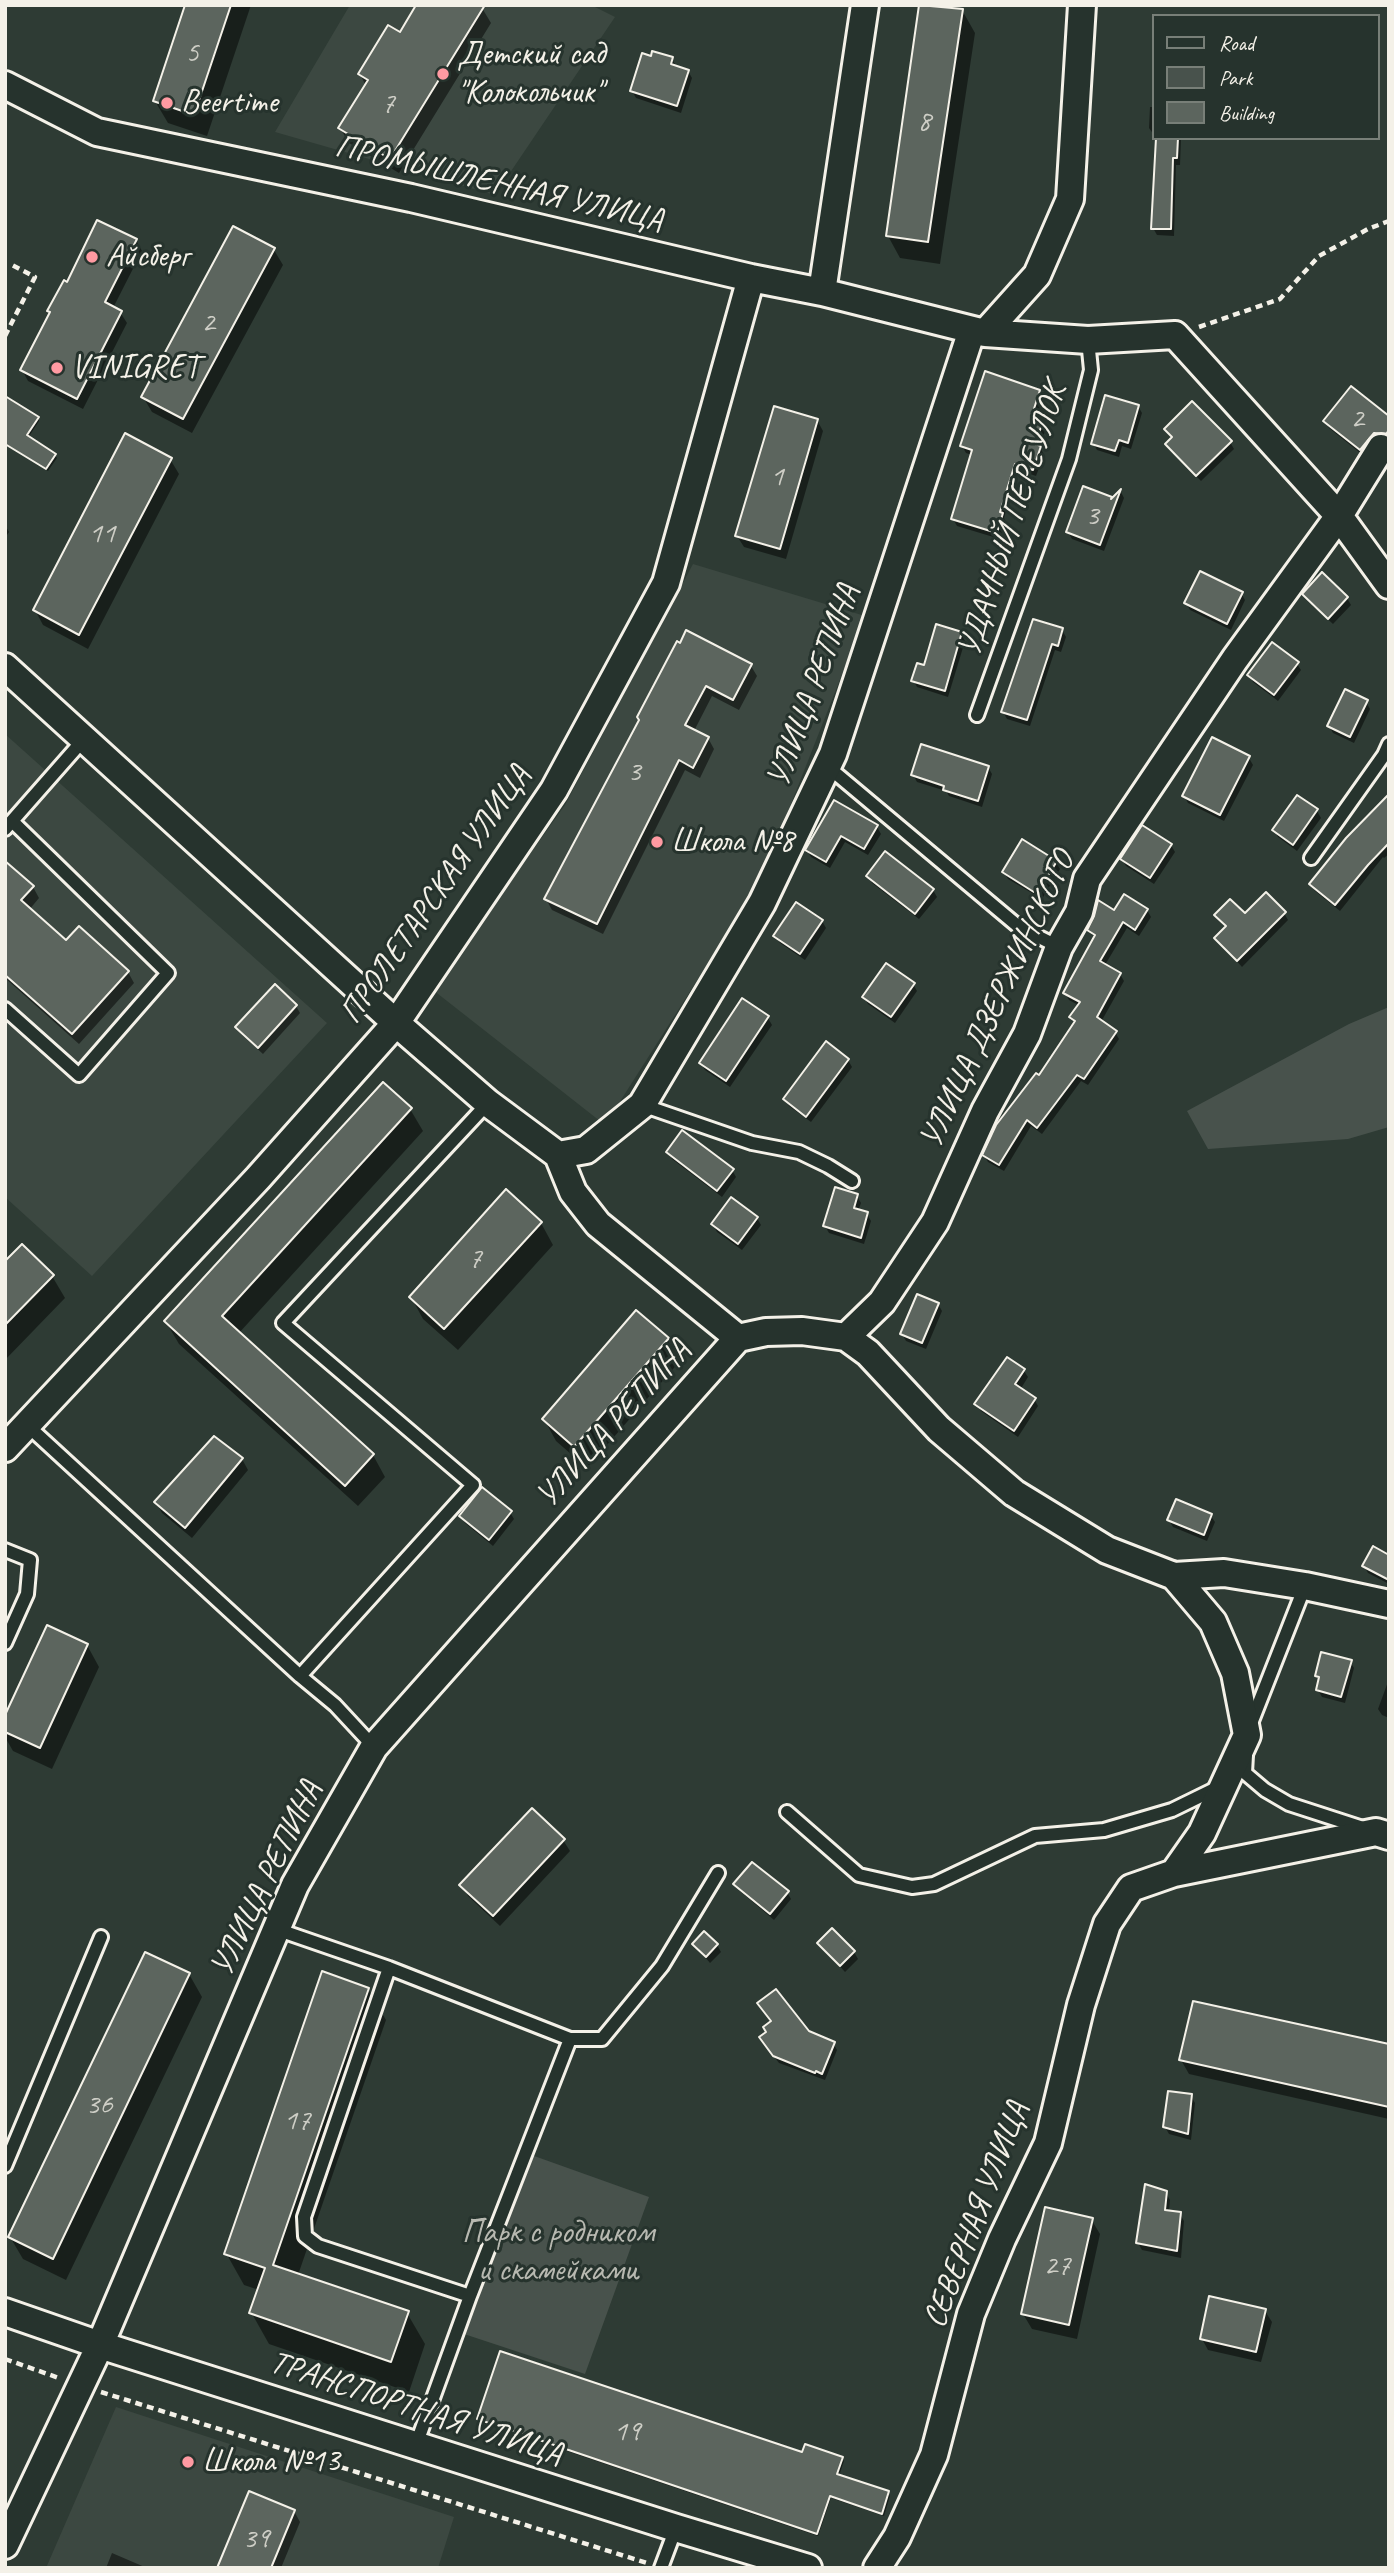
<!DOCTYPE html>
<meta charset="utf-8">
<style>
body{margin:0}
#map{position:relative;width:1394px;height:2573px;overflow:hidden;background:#2e3b34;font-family:Caveat,sans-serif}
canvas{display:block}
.frame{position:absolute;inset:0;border:7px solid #f4f1e8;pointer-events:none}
.legend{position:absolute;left:1152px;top:14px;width:228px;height:126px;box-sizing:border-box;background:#26332d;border:2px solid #787f78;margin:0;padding:9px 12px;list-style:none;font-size:21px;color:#f4f1e8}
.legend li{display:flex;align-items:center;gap:14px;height:35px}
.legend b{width:35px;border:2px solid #787f78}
</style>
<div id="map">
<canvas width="1394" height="2573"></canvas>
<div class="frame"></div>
<ul class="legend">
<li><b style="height:9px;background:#26332d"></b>Road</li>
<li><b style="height:19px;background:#48524c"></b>Park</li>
<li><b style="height:19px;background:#5c655e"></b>Building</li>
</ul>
</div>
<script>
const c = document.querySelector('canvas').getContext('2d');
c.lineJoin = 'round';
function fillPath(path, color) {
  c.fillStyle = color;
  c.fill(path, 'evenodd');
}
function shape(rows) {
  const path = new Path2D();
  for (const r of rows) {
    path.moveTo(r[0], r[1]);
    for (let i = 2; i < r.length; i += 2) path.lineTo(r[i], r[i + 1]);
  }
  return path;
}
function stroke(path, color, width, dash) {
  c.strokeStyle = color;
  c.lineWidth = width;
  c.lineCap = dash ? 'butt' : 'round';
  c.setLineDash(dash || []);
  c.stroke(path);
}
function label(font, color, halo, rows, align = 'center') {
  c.font = font + ' Caveat,sans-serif';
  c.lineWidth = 6;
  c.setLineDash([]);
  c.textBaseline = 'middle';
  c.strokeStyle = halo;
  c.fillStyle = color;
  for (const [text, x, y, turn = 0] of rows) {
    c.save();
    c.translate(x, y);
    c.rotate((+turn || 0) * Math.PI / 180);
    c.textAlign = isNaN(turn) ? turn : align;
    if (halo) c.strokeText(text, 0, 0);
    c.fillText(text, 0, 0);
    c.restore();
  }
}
fillPath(shape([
 [350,5,591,5,615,17,495,195,275,132],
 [693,564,865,616,761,880,605,1125,433,990,565,805],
 [5,734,327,1023,92,1276,5,1197],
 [116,2407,454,2517,438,2568,46,2568]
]), '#3c4841');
fillPath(shape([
 [1389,1007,1389,1127,1348,1139,1208,1149,1187,1111,1349,1024],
 [523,2152,649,2197,585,2374,458,2332]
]), '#48524c');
fillPath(shape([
 [187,5,251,5,207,136,168,123,155,101],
 [482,8,491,23,399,173,349,143,340,128,366,86,360,74,400,34],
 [962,10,975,33,940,264,900,258,888,236],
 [672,59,676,66,688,71,692,78,681,113,636,98,632,91],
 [1150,107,1154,107,1154,135,1149,128],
 [1158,138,1181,138,1180,165,1176,165,1174,236,1157,235,1153,228],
 [136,240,142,251,113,308,120,312,127,323,83,409,28,381,22,370,67,284],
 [274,250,283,265,192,433,152,412,143,397],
 [1039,391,1043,398,1037,416,1043,418,1047,425,1040,447,1044,455,1036,476,1018,470,1004,518,1006,522,1000,539,957,526,953,519,972,455,966,453,962,446],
 [1138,406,1142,413,1131,449,1122,446,1119,457,1097,450,1093,443],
 [38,418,39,421,28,438,55,455,57,458,48,471,5,444],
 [1389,418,1389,440,1364,456,1329,428,1325,421],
 [817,420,823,431,786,559,744,547,737,536],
 [1166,430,1230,442,1234,449,1201,481,1171,451,1167,444,1172,439],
 [170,459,179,474,88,649,43,625,35,610],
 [1121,492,1124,498,1104,551,1072,539,1068,532,1111,498,1112,501],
 [5,525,9,532,5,538],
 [1323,575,1347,598,1351,605,1333,624,1308,601,1304,594],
 [1241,593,1245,600,1231,630,1190,610,1186,603],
 [1062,630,1066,637,1061,652,1055,650,1030,726,1007,719,1003,712],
 [961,634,965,641,948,697,917,687,913,680],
 [678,643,751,666,757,676,739,710,712,696,694,731,708,738,714,749,700,778,685,770,603,934,552,910,546,899,641,720],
 [1297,664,1301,670,1278,701,1253,682,1249,675],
 [1366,702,1370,709,1354,743,1333,733,1329,726],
 [1249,758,1253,765,1224,821,1188,803,1184,796],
 [988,767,992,774,982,807,949,796,946,791,917,782,913,775],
 [1389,797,1389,854,1384,858,1383,857,1340,911,1315,891,1311,885],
 [834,803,877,827,881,834,868,855,845,842,830,868,811,857,807,850],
 [1317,811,1321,818,1297,851,1278,837,1274,830],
 [1171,845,1175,852,1154,884,1126,866,1122,859],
 [1056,862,1060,869,1042,899,1008,879,1004,872],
 [868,876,933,890,937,897,919,919,872,883],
 [5,877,33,887,39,898,29,910,66,942,128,972,134,983,79,1044,5,978],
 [1147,910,1151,917,1139,936,1127,928,1105,965,1120,974,1124,981,1101,1022,1115,1032,1119,1039,1088,1085,1081,1081,1042,1134,1031,1126,1004,1171,988,1162,984,1155,1075,1024,1072,1017,1080,1006,1069,1000,1065,993,1095,938,1089,930,1115,913],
 [1284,913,1288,920,1242,967,1216,938,1227,928,1216,915],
 [822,921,826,928,805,960,780,943,776,936],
 [913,984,917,991,895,1023,868,1004,864,997],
 [296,1006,300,1013,263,1054,241,1034,237,1027],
 [768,1018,772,1025,730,1087,705,1070,701,1063],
 [848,1060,852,1067,811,1122,789,1106,785,1099],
 [410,1109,423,1131,239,1333,373,1455,385,1477,358,1506,179,1344,166,1322],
 [668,1152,732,1170,736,1177,722,1197,672,1159],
 [857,1196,861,1203,858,1211,867,1214,871,1221,864,1244,829,1233,825,1226],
 [757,1218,761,1225,742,1250,717,1232,713,1225],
 [541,1223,553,1245,458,1350,423,1319,411,1297],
 [5,1264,52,1276,65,1298,5,1360],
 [938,1304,942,1311,926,1349,906,1341,902,1334],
 [667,1339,680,1361,587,1468,556,1441,544,1419],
 [1024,1371,1028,1377,1020,1390,1034,1399,1038,1406,1018,1437,981,1411,976,1404],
 [214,1438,242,1459,248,1470,192,1538,162,1513,156,1502],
 [510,1512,514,1519,493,1546,465,1523,461,1516],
 [1211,1516,1215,1522,1207,1541,1173,1527,1169,1520],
 [1389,1557,1389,1584,1368,1573,1364,1566],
 [87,1645,99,1667,52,1769,13,1751,5,1737,5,1719],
 [1350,1661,1354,1668,1345,1703,1322,1697,1318,1690,1320,1681,1317,1676],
 [1389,1679,1389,1718,1382,1715,1378,1709],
 [563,1840,570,1851,500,1926,468,1896,462,1885],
 [736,1884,787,1892,791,1899,774,1920,740,1891],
 [819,1943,854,1952,858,1959,845,1972],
 [694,1944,717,1945,721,1952,710,1963],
 [189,1974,202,1997,66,2280,23,2259,10,2237],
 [368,1989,386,2020,298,2275,407,2313,425,2344,409,2392,269,2344,251,2312,259,2290,244,2285,226,2253],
 [808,2033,833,2043,837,2050,825,2080,779,2063,765,2045],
 [1389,2046,1389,2119,1189,2074,1181,2060],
 [1191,2096,1195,2103,1191,2140,1169,2134,1165,2127],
 [1166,2193,1170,2200,1169,2212,1180,2214,1184,2221,1181,2258,1142,2250,1138,2243],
 [1091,2219,1100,2234,1077,2339,1032,2329,1023,2314],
 [1265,2311,1272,2322,1261,2362,1208,2350,1202,2339],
 [479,2419,842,2458,844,2461,839,2476,888,2493,890,2496,884,2516,831,2498,818,2536,481,2422],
 [294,2511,300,2522,281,2568,219,2568],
 [112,2553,147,2568,106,2568]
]), '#0007');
const building = shape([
 [185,5,231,5,194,115,153,101,185,5],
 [416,5,485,5,390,159,338,128,368,80,358,74,388,25,400,32,416,5],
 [919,5,963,9,928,242,886,236,919,5],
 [652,51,673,57,671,64,689,70,677,106,630,91,642,53,651,56,652,51],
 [1156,138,1178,138,1177,158,1173,158,1171,229,1151,229,1156,138],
 [97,220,137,239,105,302,122,311,77,399,20,370,50,312,47,311,64,280,67,282,97,220],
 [233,226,275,248,183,419,141,397,233,226],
 [985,371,1040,390,1033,412,1045,416,1035,444,1041,446,1033,470,1015,464,1000,512,1003,513,997,533,951,519,972,450,960,446,985,371],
 [1351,386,1389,416,1389,430,1386,434,1374,433,1360,450,1323,421,1351,386],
 [1105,395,1139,405,1128,443,1119,440,1115,451,1091,444,1105,395],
 [5,396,39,417,27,435,56,454,46,469,5,444,5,396],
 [1192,401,1232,441,1196,476,1165,444,1172,437,1164,429,1192,401],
 [774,406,818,419,780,549,735,536,774,406],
 [125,433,172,458,79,635,33,610,125,433],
 [1083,486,1112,497,1111,499,1121,489,1100,545,1066,532,1083,486],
 [1200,571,1243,592,1227,624,1184,603,1200,571],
 [1322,572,1348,597,1328,619,1302,594,1322,572],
 [1033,619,1063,628,1058,646,1052,644,1027,720,1001,712,1033,619],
 [936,624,962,632,945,691,911,681,917,663,924,665,936,624],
 [686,630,752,664,733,700,706,686,685,725,709,737,693,768,679,760,597,924,544,899,639,720,637,717,677,641,680,643,686,630],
 [1272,642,1299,662,1274,695,1247,675,1272,642],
 [1345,689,1368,700,1350,737,1327,726,1345,689],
 [1212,737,1250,756,1220,815,1182,796,1212,737],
 [921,744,989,766,978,801,943,790,944,786,911,775,921,744],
 [1389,794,1389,843,1368,865,1335,905,1309,884,1346,838,1389,794],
 [1297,795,1318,809,1293,845,1272,830,1297,795],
 [834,800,878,825,864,849,841,836,826,862,805,850,834,800],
 [1142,825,1172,844,1150,878,1120,859,1142,825],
 [1022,839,1057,861,1037,894,1002,872,1022,839],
 [885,851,934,889,915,914,866,876,885,851],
 [5,861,34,886,21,900,66,940,79,926,129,971,72,1034,5,975,5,861],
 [1266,892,1286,912,1237,961,1214,938,1226,926,1214,915,1230,899,1245,913,1266,892],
 [1124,894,1148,909,1135,930,1123,922,1100,961,1121,973,1097,1017,1117,1031,1084,1079,1077,1075,1037,1128,1027,1120,999,1165,982,1155,996,1125,1036,1073,1039,1075,1075,1021,1069,1017,1080,1002,1063,993,1095,935,1087,930,1094,916,1098,900,1114,910,1124,894],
 [796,902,823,920,800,954,773,936,796,902],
 [886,963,915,983,891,1017,862,997,886,963],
 [275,984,297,1005,258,1048,235,1027,275,984],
 [742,998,769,1016,726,1081,699,1063,742,998],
 [826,1041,849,1059,806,1117,783,1099,826,1041],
 [383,1082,412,1108,222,1316,374,1454,345,1486,164,1321,383,1082],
 [682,1130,734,1169,717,1191,666,1152,682,1130],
 [835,1187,858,1194,854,1208,868,1212,861,1238,823,1226,835,1187],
 [506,1189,542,1222,444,1329,409,1297,506,1189],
 [731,1197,758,1217,738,1244,711,1224,731,1197],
 [22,1244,54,1275,5,1325,5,1261,22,1244],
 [917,1294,939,1303,922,1343,900,1334,917,1294],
 [636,1310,669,1338,574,1447,542,1419,636,1310],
 [1007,1357,1025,1369,1015,1384,1036,1398,1014,1431,974,1404,1007,1357],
 [214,1436,243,1458,185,1528,154,1502,214,1436],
 [482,1487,512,1511,489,1540,459,1516,482,1487],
 [1176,1499,1212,1514,1204,1535,1167,1520,1176,1499],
 [1373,1546,1389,1555,1389,1580,1362,1566,1373,1546],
 [47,1625,88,1644,40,1748,5,1732,5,1715,47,1625],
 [1321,1652,1352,1660,1341,1697,1316,1690,1319,1677,1315,1676,1321,1652],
 [532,1808,565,1839,493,1916,459,1885,532,1808],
 [752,1862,789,1891,770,1914,733,1884,752,1862],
 [832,1928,855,1951,840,1966,817,1943,832,1928],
 [704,1931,718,1944,706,1957,692,1944,704,1931],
 [145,1952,190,1973,53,2259,8,2237,145,1952],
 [322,1971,369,1988,273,2265,409,2311,391,2362,249,2313,265,2268,224,2254,322,1971],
 [776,1989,809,2031,835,2042,822,2074,816,2071,815,2073,773,2056,759,2037,766,2032,763,2027,771,2021,757,2003,776,1989],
 [1193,2001,1389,2044,1389,2107,1179,2060,1193,2001],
 [1168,2091,1192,2094,1188,2134,1163,2127,1168,2091],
 [1145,2184,1167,2191,1165,2210,1181,2212,1177,2251,1136,2243,1145,2184],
 [1045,2207,1093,2218,1069,2325,1021,2314,1045,2207],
 [1209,2296,1266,2309,1256,2352,1200,2339,1209,2296],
 [500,2351,802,2452,805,2444,843,2457,837,2474,889,2491,882,2514,830,2496,817,2534,477,2419,500,2351],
 [249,2491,295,2510,271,2568,217,2568,249,2491]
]);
fillPath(building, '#5c655e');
stroke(building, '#f4f1e8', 2);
const lane = shape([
 [977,715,1069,459,1091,370,1088,340],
 [827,766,1019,927,1059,947],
 [5,829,85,738],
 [1311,858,1384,755,1389,744],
 [5,1009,79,1075,168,973,12,821],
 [642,1105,752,1143,799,1152,828,1166,852,1181],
 [28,1426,300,1676,335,1705,374,1747],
 [5,1550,30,1560,27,1594,5,1643],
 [300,1676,473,1485,283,1323,488,1103],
 [1250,1726,1305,1586],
 [1246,1755,1245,1773,1265,1790,1289,1804,1366,1829],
 [787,1812,859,1875,912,1887,934,1884,1035,1836,1104,1830,1172,1810,1219,1787],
 [276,1929,389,1968,570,2039,602,2039,662,1966,718,1873],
 [389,1968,304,2217,305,2236,318,2246,470,2296],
 [5,2166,101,1937],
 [416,2445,470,2296,570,2039],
 [661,2568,676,2528]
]);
const street = shape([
 [5,85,97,132,411,198,751,278,822,292,985,333,1088,340,1175,335,1339,516,1389,585],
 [822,292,865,5],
 [985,333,1037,275,1070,199,1082,5],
 [5,667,396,1023,488,1103,558,1155,573,1192,598,1224,738,1338],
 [558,1155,586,1150,642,1105,762,903,833,754,972,330],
 [846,1337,882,1302,935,1222,985,1111,1027,1034,1059,947,1079,912,1087,879,1235,659,1339,516,1381,448],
 [738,1338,766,1332,802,1331,846,1337,868,1353,939,1429,1014,1493,1107,1550,1174,1576,1213,1622,1235,1673,1247,1735,1202,1833,1174,1873],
 [5,1448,258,1178,396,1023,554,790,666,583,751,278],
 [1174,1576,1224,1573,1305,1586,1389,1604],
 [5,2312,100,2345,676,2528,808,2568],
 [5,2545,100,2345,295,1885,374,1747,738,1338],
 [877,2568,897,2537,934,2455,971,2314,1002,2239,1048,2143,1081,2005,1107,1924,1131,1888,1174,1873,1376,1832,1389,1836]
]);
stroke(lane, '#f4f1e8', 18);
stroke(street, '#f4f1e8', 32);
stroke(shape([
 [1199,327,1280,299,1319,256,1368,229,1389,221],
 [5,336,35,277,10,264],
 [5,2359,59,2378],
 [101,2392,647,2563]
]), '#f4f1e8', 4.5, [7, 5]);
stroke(lane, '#26332d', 12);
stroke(street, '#26332d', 26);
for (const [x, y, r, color] of [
 [443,74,7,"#ff9aa2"],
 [167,103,7,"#ff9aa2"],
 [92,257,7,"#ff9aa2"],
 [57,368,7,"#ff9aa2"],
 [657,842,7,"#ff9aa2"],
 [188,2462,7,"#ff9aa2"]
]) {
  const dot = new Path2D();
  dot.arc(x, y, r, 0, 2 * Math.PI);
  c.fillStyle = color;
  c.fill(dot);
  stroke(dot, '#26332d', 2.5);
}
label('30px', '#cecec6', null, [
 ["5",192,53],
 ["7",388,104],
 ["8",924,122],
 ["2",208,323],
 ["2",1357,419],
 ["1",777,477],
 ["3",1092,516],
 ["11",102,534],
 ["3",634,772],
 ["7",475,1259],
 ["36",99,2105],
 ["17",297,2121],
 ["27",1057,2266],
 ["19",627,2432],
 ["39",256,2539]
]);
label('33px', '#f4f1e8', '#26332d', [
 ["Детский сад",457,55],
 ["\"Колокольчик\"",457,93],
 ["Beertime",181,103],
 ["Айсберг",106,257],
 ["VINIGRET",71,368],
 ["Школа №8",671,842],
 ["Школа №13",202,2462]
], 'left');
label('33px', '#f4f1e8', '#26332d', [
 ["ПРОМЫШЛЕННАЯ УЛИЦА",499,184,13],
 ["УДАЧНЫЙ ПЕРЕУЛОК",1013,520,-72],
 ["УЛИЦА РЕПИНА",814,686,-70],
 ["ПРОЛЕТАРСКАЯ УЛИЦА",436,895,-55],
 ["УЛИЦА ДЗЕРЖИНСКОГО",998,1000,-65],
 ["УЛИЦА РЕПИНА",614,1424,-48],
 ["УЛИЦА РЕПИНА",267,1879,-64],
 ["СЕВЕРНАЯ УЛИЦА",977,2215,-69],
 ["ТРАНСПОРТНАЯ УЛИЦА",416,2409,18]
]);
label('33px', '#b8b9b1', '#26332d', [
 ["Парк с родником",558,2233],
 ["и скамейками",558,2271]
]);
</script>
